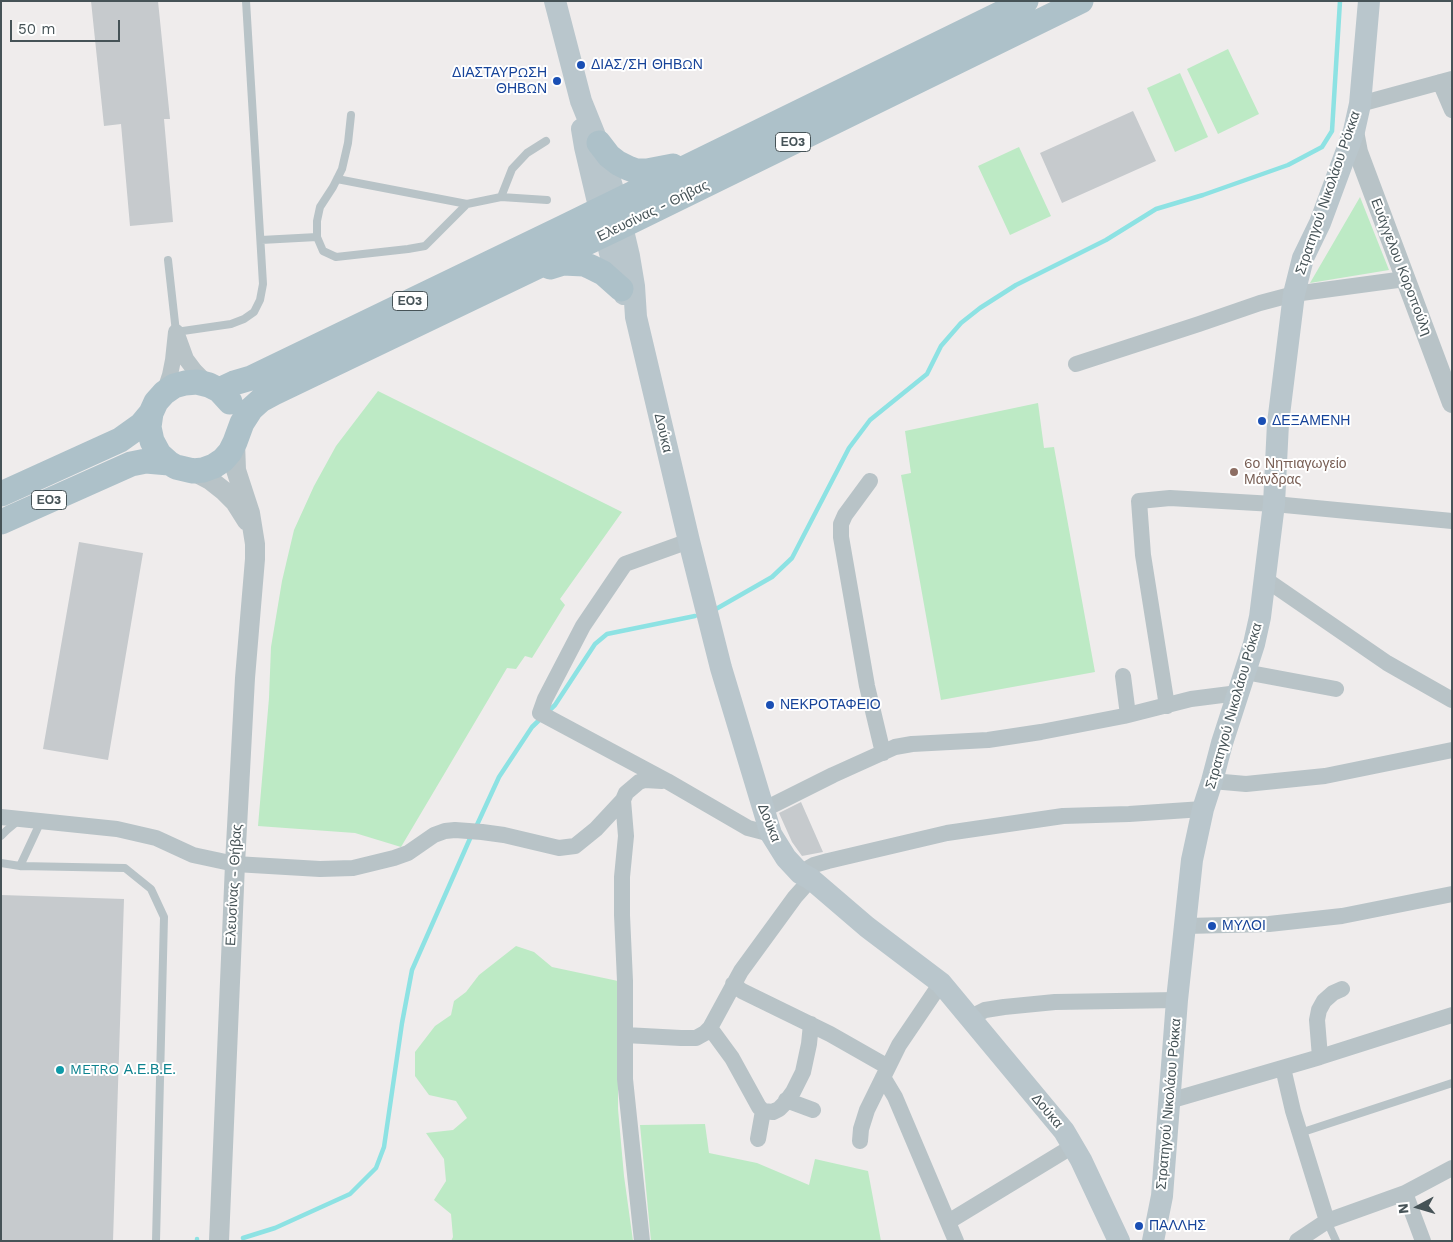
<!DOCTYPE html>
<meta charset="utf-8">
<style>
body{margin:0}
#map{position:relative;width:1453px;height:1242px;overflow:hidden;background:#efecec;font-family:"Work Sans",sans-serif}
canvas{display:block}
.frame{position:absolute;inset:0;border:2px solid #465357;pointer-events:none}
.north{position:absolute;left:1393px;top:1182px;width:50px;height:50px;-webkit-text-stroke:4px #fff;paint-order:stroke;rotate:264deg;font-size:14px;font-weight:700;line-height:20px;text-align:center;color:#465357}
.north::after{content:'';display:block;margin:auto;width:18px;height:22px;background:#465357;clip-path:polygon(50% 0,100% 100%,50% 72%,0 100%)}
.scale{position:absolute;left:10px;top:20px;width:110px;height:22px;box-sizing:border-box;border:2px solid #465357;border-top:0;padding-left:6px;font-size:15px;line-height:18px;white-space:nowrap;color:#465357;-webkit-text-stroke:4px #fff;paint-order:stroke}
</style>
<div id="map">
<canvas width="1453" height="1242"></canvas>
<div class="frame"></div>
<div class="north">N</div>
<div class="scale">50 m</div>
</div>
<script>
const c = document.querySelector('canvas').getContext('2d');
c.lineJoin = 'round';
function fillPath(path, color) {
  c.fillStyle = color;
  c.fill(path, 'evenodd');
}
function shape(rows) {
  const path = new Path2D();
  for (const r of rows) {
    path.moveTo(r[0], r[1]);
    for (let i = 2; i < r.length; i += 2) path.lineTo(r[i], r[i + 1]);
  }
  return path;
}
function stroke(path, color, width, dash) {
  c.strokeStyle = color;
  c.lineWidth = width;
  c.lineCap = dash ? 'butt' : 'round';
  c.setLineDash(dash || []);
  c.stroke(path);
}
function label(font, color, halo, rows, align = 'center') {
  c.font = font + ' "Work Sans",sans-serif';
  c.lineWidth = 4;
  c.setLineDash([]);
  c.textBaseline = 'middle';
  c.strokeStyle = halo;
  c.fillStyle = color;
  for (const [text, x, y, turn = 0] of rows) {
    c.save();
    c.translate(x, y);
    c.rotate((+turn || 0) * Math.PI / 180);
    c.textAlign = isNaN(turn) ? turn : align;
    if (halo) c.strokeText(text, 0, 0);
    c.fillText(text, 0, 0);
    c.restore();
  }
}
fillPath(shape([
 [1228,49,1259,114,1218,134,1187,69],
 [1180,73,1208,137,1175,152,1147,88],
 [1019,147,1051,216,1010,235,978,166],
 [1360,197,1389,270,1310,283],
 [378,391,622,512,560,599,565,605,532,658,525,656,516,669,507,668,401,847,355,833,258,826,269,698,271,647,282,581,294,530,314,486,336,446],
 [1038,403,1044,448,1054,447,1095,672,941,700,901,475,911,473,905,431],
 [516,946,534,952,552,967,618,981,618,1109,624,1176,633,1241,451,1241,453,1237,451,1214,434,1200,446,1181,444,1159,426,1133,453,1130,467,1118,456,1101,429,1095,415,1076,415,1052,435,1026,451,1015,454,1001,466,992,479,975],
 [705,1124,709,1153,757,1163,809,1185,815,1159,868,1171,881,1241,651,1241,640,1125]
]), '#bdeac5');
stroke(shape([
 [716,609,772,577,792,558,849,448,870,420,927,374,941,346,961,323,980,308,1016,285,1106,240,1156,209,1203,195,1288,165,1322,147,1332,131,1340,1],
 [476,827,499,777,532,727,555,705,595,644,607,634,695,616],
 [243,1238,275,1228,350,1194,376,1168,384,1147,402,1023,412,970,472,834],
 [197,1241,197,1239]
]), '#8de2e3', 4.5);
fillPath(shape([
 [91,1,158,1,170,119,164,119,173,222,130,226,121,124,104,126],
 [1133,111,1156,161,1062,203,1040,153],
 [79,542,143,553,108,760,43,749],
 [801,802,823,852,802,856,792,842,779,813],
 [1,895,124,899,113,1241,1,1241]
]), '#c6cacd');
stroke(shape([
 [351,115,348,143,342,169,333,187,320,207,317,221,317,237,323,251,336,257,408,249,425,246,467,204,501,197,547,200],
 [337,179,467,204],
 [501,197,512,169,527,153,546,141],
 [261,240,317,237],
 [168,260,176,332,231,324,244,319,254,312,260,300,263,284,246,1],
 [1,836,7,830,19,820],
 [1,863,20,866,125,868,151,889,164,917,156,1241],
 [20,866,41,821],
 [1300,1133,1452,1083],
 [1327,1221,1336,1241]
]), '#b8c3c7', 8);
stroke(shape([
 [1440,82,1452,110],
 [1360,104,1452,79],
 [178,337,186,359,195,371,209,385],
 [1076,364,1199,324,1260,303,1294,294,1405,279],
 [164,393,170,375,173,360,176,332],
 [870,481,845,515,841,524,841,537,867,686,883,753],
 [689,541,625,564,583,626,545,699,540,713,667,781,748,828,771,834],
 [1265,579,1387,663,1452,700],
 [1245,672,1336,689],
 [1123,676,1128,715],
 [1167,706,1143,555,1139,501,1170,498,1274,504,1452,521],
 [1212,781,1246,784,1325,776,1452,750],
 [763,810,833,775,895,747,912,744,988,740,1041,732,1124,716,1191,699,1238,693],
 [1,817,117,829,156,838,193,855,235,864,320,869,353,868,394,858,408,853,434,835,445,831,455,830,482,832,504,835,559,848,575,846,596,829,623,800],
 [800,873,814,865,828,861,947,833,1063,816,1129,814,1203,809],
 [1186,926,1269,924,1342,916,1452,894],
 [733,984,742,991,830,1034,888,1067],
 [969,1018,985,1010,1004,1007,1055,1002,1177,1000],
 [710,1028,732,1058,759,1107,763,1111,773,1112,779,1109,785,1103,793,1092,803,1072,809,1044,811,1024],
 [625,1035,681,1038,696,1038,705,1033,710,1028,741,971,795,897,811,879],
 [1320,1057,1317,1020,1319,1010,1324,1001,1333,993,1342,989],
 [1283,1068,1293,1111,1327,1221],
 [883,1077,895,1097,956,1241],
 [786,1100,813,1110],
 [1169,1101,1320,1057,1452,1015],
 [758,1139,763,1111],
 [860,1141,861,1129,867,1110,899,1045,941,983],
 [1405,1193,1423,1241],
 [948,1222,1073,1146],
 [642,1241,625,1079,625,981,622,915,622,877,626,836,623,800,626,793,639,782,645,780,662,781],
 [1297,1241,1327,1221,1405,1193,1452,1168]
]), '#b8c3c7', 16);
stroke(shape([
 [1354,131,1358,152,1452,403],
 [193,471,210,480,224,491,235,502,247,521],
 [219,1241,235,864,245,678,255,559,255,544,250,513,236,470,235,442]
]), '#b8c3c7', 20);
stroke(shape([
 [555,1,581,101,604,158,616,201,629,256,634,286,636,317,689,541,721,668,771,834,786,858,800,873,811,879,867,927,941,983,1064,1131,1081,1160,1119,1241],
 [582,129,585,147,610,253,617,277,624,294],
 [1153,1241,1162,1196,1177,1000,1192,860,1203,809,1212,781,1222,743,1254,644,1260,617,1274,504,1278,423,1294,294,1303,258,1320,223,1354,131,1360,104,1369,1]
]), '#b9c6cc', 22);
stroke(shape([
 [599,143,609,156,618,163,628,168,636,171,647,171,673,166],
 [550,267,563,263,584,264,591,267,603,273,621,289],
 [219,390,234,383,251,378,564,227,1026,1],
 [151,413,149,427,152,441,159,454,169,463,176,467,193,471,203,470,214,466,223,460,230,452,235,442,242,423,251,409,261,400,274,393,622,226,1081,1],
 [1,494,120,440,141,425,151,413,156,402,164,393,174,386,185,383,197,382,209,385,219,390,230,402],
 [1,522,131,464,146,461,169,463]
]), '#adc1c9', 25);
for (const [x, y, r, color] of [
 [581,65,5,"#1a4fb4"],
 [557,81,5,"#1a4fb4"],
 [1262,421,5,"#1a4fb4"],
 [1234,472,5,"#8d6e63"],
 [770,705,5,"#1a4fb4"],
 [1212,926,5,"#1a4fb4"],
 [60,1070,5,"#0f9aa8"],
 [1139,1226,5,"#1a4fb4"]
]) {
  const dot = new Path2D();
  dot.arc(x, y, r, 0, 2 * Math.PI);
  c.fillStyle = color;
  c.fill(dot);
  stroke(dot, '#fff', 2);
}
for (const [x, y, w] of [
 [793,142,35],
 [410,301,35],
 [49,500,35]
]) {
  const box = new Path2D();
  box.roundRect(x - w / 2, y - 9.5, w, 19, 4);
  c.fillStyle = '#fff';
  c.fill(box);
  stroke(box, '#465357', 1);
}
label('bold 12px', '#465357', null, [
 ["ΕΟ3",793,142],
 ["ΕΟ3",410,301],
 ["ΕΟ3",49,500]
]);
label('14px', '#164399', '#fff', [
 ["ΔΙΑΣ/ΣΗ ΘΗΒΩΝ",591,65],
 ["ΔΙΑΣΤΑΥΡΩΣΗ",547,73,"right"],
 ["ΘΗΒΩΝ",547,89,"right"],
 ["ΔΕΞΑΜΕΝΗ",1272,421],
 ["ΝΕΚΡΟΤΑΦΕΙΟ",780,705],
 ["ΜΥΛΟΙ",1222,926],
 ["ΠΑΛΛΗΣ",1149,1226]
], 'left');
label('14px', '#465357', '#fff', [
 ["Στρατηγού Νικολάου Ρόκκα",1328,193,-71],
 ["Ελευσίνας - Θήβας",653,211,-26],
 ["Ευάγγελου Κοροπούλη",1401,267,69],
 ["Δούκα",663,433,77],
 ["Στρατηγού Νικολάου Ρόκκα",1234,706,-74],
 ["Δούκα",769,823,68],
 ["Ελευσίνας - Θήβας",234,885,-87],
 ["Στρατηγού Νικολάου Ρόκκα",1169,1104,-85],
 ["Δούκα",1047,1111,50]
]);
label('14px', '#785e54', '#fff', [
 ["6ο Νηπιαγωγείο",1244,464],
 ["Μάνδρας",1244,480]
], 'left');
label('14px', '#0d838f', '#fff', [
 ["METRO Α.Ε.Β.Ε.",70,1070]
], 'left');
</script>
